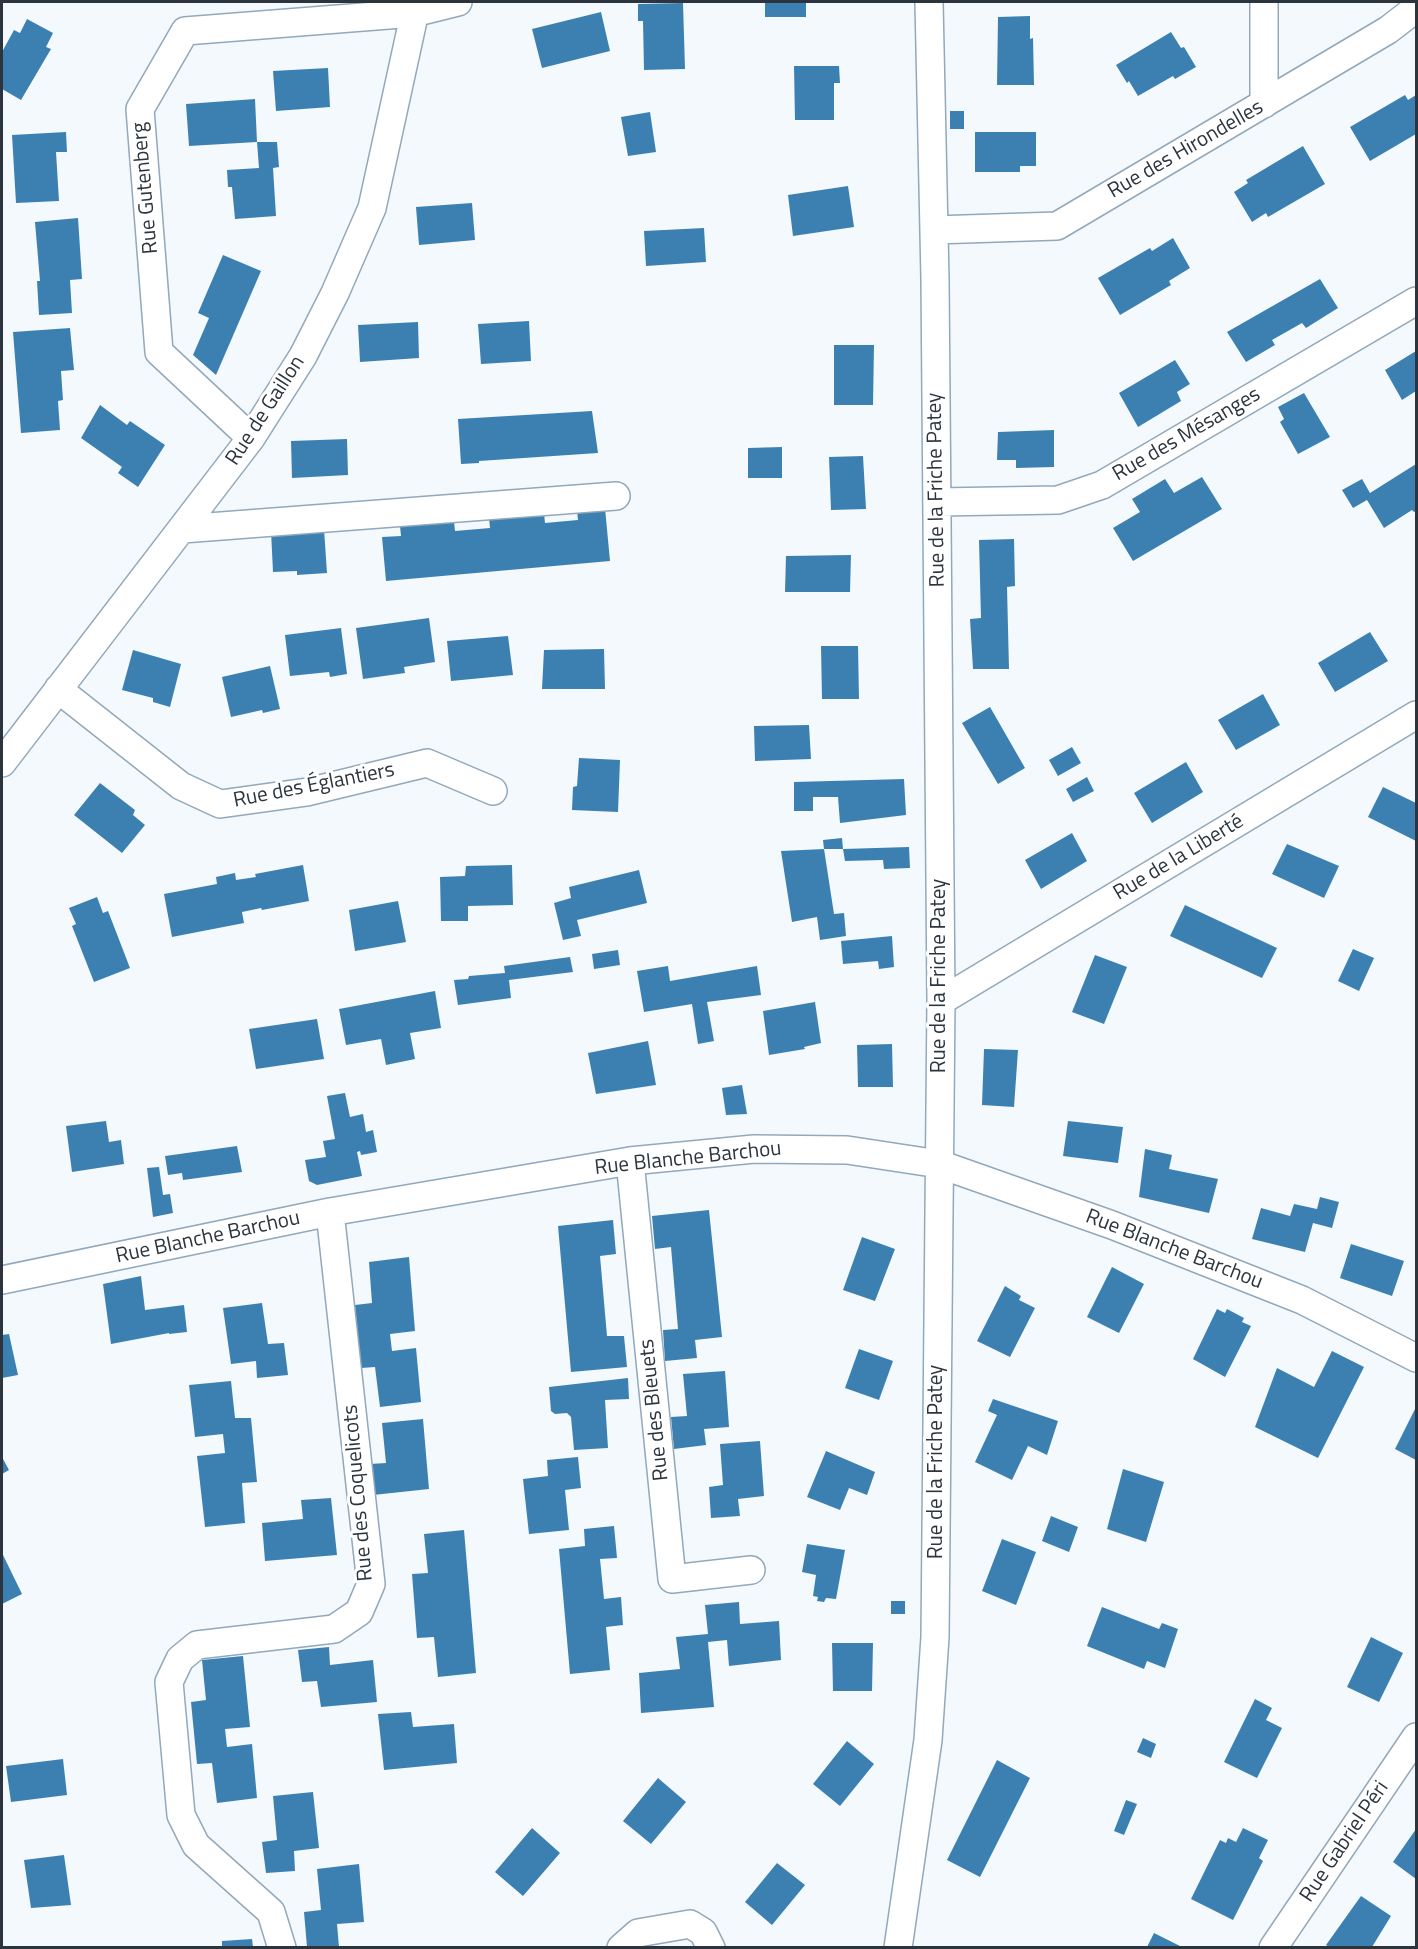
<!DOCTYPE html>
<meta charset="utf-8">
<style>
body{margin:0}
#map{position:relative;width:1418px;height:1949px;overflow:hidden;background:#f4f9fd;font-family:"Titillium Web",sans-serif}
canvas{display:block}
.frame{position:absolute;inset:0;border:3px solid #2c353d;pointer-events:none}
</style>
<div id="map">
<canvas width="1418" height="1949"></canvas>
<div class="frame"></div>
</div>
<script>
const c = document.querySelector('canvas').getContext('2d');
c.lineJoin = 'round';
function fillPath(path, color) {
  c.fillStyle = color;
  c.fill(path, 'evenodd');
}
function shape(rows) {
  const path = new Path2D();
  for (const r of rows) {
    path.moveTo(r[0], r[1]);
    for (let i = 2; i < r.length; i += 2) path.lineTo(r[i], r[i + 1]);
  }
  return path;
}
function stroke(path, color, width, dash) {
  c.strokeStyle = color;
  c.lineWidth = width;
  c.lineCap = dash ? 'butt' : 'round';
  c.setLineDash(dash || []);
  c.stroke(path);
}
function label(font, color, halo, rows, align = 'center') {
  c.font = font + ' "Titillium Web",sans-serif';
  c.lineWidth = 6;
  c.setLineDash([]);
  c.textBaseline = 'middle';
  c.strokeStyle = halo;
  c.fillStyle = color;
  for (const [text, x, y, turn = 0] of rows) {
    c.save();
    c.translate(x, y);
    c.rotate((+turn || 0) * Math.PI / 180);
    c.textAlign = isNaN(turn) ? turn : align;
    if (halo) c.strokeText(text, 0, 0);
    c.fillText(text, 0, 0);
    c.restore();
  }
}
fillPath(shape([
 [765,2,806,2,806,17,765,17],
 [683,3,685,69,644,70,643,21,638,21,638,4],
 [601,12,610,51,542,68,532,29],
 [1030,16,1030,39,1033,38,1034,85,997,85,998,17],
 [27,19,53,33,46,47,51,49,21,100,2,89,2,52,14,30,20,33],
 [1171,32,1181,48,1184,47,1196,67,1175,79,1173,76,1138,96,1129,81,1127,83,1116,65],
 [794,66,839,66,840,83,834,83,834,120,795,120],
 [328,68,330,107,276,111,273,71],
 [1405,95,1408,100,1416,95,1416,134,1370,161,1350,127],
 [255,99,257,142,189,146,186,104],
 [950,111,964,111,964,129,950,129],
 [650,112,656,152,628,156,621,117],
 [66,132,67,152,56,152,59,201,16,203,12,135],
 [975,132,1036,132,1036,166,1020,166,1020,172,975,172],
 [257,142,277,142,279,167,273,168,276,216,235,219,232,187,228,187,227,170,259,168],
 [1303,146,1325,184,1268,217,1266,213,1252,222,1234,192,1248,183,1246,180],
 [848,186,854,227,793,236,788,195],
 [472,203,475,240,419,245,416,207],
 [78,218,82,279,70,280,72,313,39,315,37,281,40,281,35,222],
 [704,228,706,262,646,266,644,231],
 [1173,238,1190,268,1169,281,1171,285,1120,315,1098,278,1150,248,1152,251],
 [223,255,261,271,216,375,193,355,209,318,198,313],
 [1320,279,1338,308,1306,328,1302,323,1272,340,1275,345,1246,362,1227,332],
 [529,321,531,361,481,364,478,324],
 [418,322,419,358,360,362,358,325],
 [70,328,74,370,61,371,63,400,58,401,60,430,21,433,13,332],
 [834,345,874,345,873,405,834,405],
 [1416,351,1416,391,1402,400,1385,370],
 [1175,360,1190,384,1177,392,1181,401,1138,427,1119,393],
 [1304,393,1330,437,1298,454,1280,422,1284,419,1278,407],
 [100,405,127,425,130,421,165,445,138,487,118,473,122,467,81,438],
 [592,411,598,453,479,461,479,463,461,464,458,419],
 [1054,430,1054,467,1016,468,1016,460,997,460,998,432],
 [347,439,348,475,292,478,291,441],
 [782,447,782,478,748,478,748,448],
 [863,456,866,509,831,510,829,457],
 [1416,464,1416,511,1414,512,1412,510,1384,528,1367,500,1353,508,1342,490,1362,479,1370,493],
 [1202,477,1222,509,1133,561,1113,528,1140,512,1132,499,1165,479,1174,493],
 [605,508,610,561,386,581,382,537,401,536,400,526,454,521,455,531,490,528,489,518,544,513,545,523,578,520,577,511],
 [324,529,327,573,297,575,297,571,273,572,271,531],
 [1014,539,1015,586,1007,587,1009,669,973,669,970,619,981,618,979,540],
 [851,555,850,592,785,592,786,556],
 [429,618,435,662,404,667,405,673,363,679,356,628],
 [341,628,347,674,330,677,329,672,290,676,285,635],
 [1370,632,1388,661,1335,692,1318,663],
 [508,636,513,675,451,681,447,641],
 [821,646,858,646,859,699,822,699],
 [604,649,605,689,542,689,544,650],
 [133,650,181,664,170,707,153,702,153,698,122,690],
 [270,666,280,709,263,713,262,710,231,717,222,677],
 [1263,694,1280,725,1236,750,1218,720],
 [990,707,1025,768,998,784,962,723],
 [809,725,811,759,755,761,754,726],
 [1072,747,1081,763,1058,776,1049,760],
 [579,758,620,760,618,812,572,810,573,787,577,786],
 [1186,762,1203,792,1152,823,1134,793],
 [1087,777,1094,791,1073,802,1066,789],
 [904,779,906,815,840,823,838,797,813,797,813,811,794,811,794,782],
 [100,783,135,810,133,815,145,825,122,853,74,815],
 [1383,787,1416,803,1416,841,1368,817],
 [1072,833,1087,861,1041,889,1025,860],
 [842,838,843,849,909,847,910,868,884,869,883,860,845,861,843,849,824,849,823,840],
 [1287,844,1339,866,1324,898,1272,874],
 [824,849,834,914,844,913,846,936,820,940,817,917,792,922,781,851],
 [303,865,309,901,262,910,261,908,242,912,244,923,172,937,164,894,217,884,216,877,235,873,236,880,256,877,255,874],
 [512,865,513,905,468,906,468,921,441,921,440,877,465,876,466,866],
 [639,870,647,903,577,920,581,936,563,940,554,903,571,898,569,887],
 [97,897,103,913,108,911,130,968,94,982,72,926,76,924,69,908],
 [398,901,406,942,355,951,349,910],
 [1185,905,1277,948,1262,978,1170,936],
 [892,936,894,967,879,969,878,961,843,964,841,941],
 [1353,949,1374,958,1359,991,1338,981],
 [618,950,620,965,594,969,592,954],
 [1095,955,1127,967,1104,1024,1072,1012],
 [570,957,573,972,509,980,511,998,458,1005,454,980,468,979,469,976,505,973,504,966],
 [668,966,670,981,757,966,761,995,707,1002,714,1041,698,1044,692,1004,644,1012,637,971],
 [435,991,441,1028,410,1033,415,1059,386,1065,381,1039,346,1045,339,1009],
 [815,1002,821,1043,804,1047,805,1049,769,1055,763,1011],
 [317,1019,324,1059,256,1069,249,1029],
 [648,1041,656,1085,596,1094,588,1053],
 [892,1044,893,1087,858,1087,857,1045],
 [984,1049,1018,1050,1014,1107,982,1105],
 [742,1085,747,1114,726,1115,722,1088],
 [345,1093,350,1117,363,1114,366,1132,373,1130,377,1152,361,1155,360,1151,357,1152,362,1176,317,1185,309,1181,305,1160,326,1157,323,1141,335,1139,327,1096],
 [106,1121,109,1142,121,1140,124,1164,72,1172,66,1126],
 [1068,1121,1123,1127,1118,1163,1063,1156],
 [237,1146,242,1172,183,1180,182,1173,168,1175,165,1156],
 [1145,1149,1172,1155,1169,1169,1218,1179,1209,1213,1139,1197],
 [159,1167,163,1195,170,1194,173,1213,153,1217,147,1168],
 [1320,1197,1339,1202,1332,1228,1313,1223,1305,1252,1252,1239,1261,1208,1290,1216,1294,1204,1317,1209],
 [709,1210,722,1337,695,1340,697,1358,665,1361,663,1330,678,1329,671,1247,655,1249,652,1216],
 [613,1220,616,1254,600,1256,607,1336,624,1336,627,1367,571,1372,558,1226],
 [862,1237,895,1249,875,1301,843,1290],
 [1351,1244,1404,1261,1392,1296,1340,1278],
 [409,1257,415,1331,390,1334,392,1351,416,1348,421,1402,380,1407,375,1367,361,1368,355,1305,372,1303,369,1262],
 [1112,1267,1144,1284,1119,1333,1087,1317],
 [141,1276,145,1310,184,1305,187,1332,169,1334,169,1333,111,1344,103,1284],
 [1005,1286,1021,1296,1019,1300,1035,1308,1010,1357,977,1341],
 [262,1303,268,1344,284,1343,288,1375,257,1378,256,1361,231,1364,223,1308],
 [1217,1309,1225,1313,1227,1309,1244,1318,1242,1322,1251,1326,1225,1377,1193,1359],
 [9,1334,18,1375,2,1378,2,1335],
 [859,1349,893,1361,879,1400,845,1388],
 [1332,1351,1364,1367,1318,1458,1255,1427,1277,1368,1314,1387],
 [725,1371,729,1427,704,1429,706,1445,674,1449,671,1417,687,1416,683,1374],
 [628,1378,629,1399,605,1400,608,1448,574,1450,571,1417,567,1413,555,1414,551,1411,549,1387],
 [231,1381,235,1418,251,1418,257,1482,242,1483,245,1523,205,1527,197,1456,225,1453,223,1434,195,1437,189,1385],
 [993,1399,1058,1421,1047,1455,1028,1446,1012,1480,975,1462,997,1415,988,1411],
 [1416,1407,1416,1460,1395,1449],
 [423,1419,429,1489,373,1495,370,1464,386,1463,382,1423],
 [760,1441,764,1496,738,1499,740,1516,711,1518,709,1487,723,1485,720,1444],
 [826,1451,875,1472,867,1495,849,1488,840,1510,807,1497],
 [2,1457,9,1470,2,1474],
 [578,1457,581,1488,565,1490,569,1530,529,1534,523,1479,548,1476,547,1460],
 [1123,1469,1164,1482,1146,1542,1107,1529],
 [331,1498,337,1555,265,1561,262,1523,303,1519,301,1500],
 [1051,1516,1078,1527,1069,1552,1042,1541],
 [614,1526,617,1558,600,1559,604,1599,621,1597,623,1625,606,1627,610,1670,570,1674,559,1549,585,1546,584,1529],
 [464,1530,476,1673,438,1677,434,1637,417,1638,412,1574,428,1573,424,1534],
 [1002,1539,1036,1552,1016,1605,982,1591],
 [807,1544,845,1550,836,1599,826,1598,824,1602,817,1601,818,1597,813,1596,816,1575,802,1572],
 [3,1555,22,1594,2,1604,2,1556],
 [891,1601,905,1601,905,1614,891,1614],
 [739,1602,740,1624,779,1621,781,1660,729,1666,727,1640,708,1642,714,1707,641,1713,639,1673,680,1669,676,1637,708,1634,705,1605],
 [1102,1607,1159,1629,1162,1623,1178,1629,1165,1668,1147,1661,1144,1669,1087,1646],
 [1371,1637,1403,1653,1379,1702,1347,1687],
 [832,1643,873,1643,872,1691,833,1691],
 [329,1647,330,1665,373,1660,377,1702,321,1707,317,1681,302,1682,298,1650],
 [243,1656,250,1727,225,1729,227,1747,252,1744,257,1798,217,1803,212,1763,197,1764,191,1702,206,1700,202,1660],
 [1255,1699,1272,1708,1266,1720,1282,1728,1257,1778,1224,1762],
 [411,1712,413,1727,454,1724,457,1763,384,1770,378,1714],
 [1143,1738,1156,1744,1151,1758,1137,1752],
 [847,1741,874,1764,840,1806,813,1784],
 [63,1759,67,1795,11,1802,6,1766],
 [997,1760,1030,1778,980,1877,947,1860],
 [658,1778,686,1802,651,1844,623,1821],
 [313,1792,319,1848,294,1851,295,1871,266,1873,262,1842,277,1840,273,1796],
 [1126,1800,1137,1804,1124,1835,1114,1831],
 [532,1828,560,1853,523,1896,495,1872],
 [1243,1828,1268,1840,1259,1858,1263,1861,1233,1920,1191,1899,1220,1840,1226,1843,1228,1838,1236,1842],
 [1416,1829,1416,1879,1393,1862],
 [64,1855,71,1905,31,1908,24,1860],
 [777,1863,805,1885,772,1925,745,1902],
 [359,1864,364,1922,337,1924,339,1947,307,1947,304,1912,321,1910,317,1869],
 [1361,1896,1391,1916,1372,1947,1329,1947,1326,1945],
 [1154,1933,1182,1947,1147,1947],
 [252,1939,253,1947,222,1947,222,1941]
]), '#3c80b2');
const minor = shape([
 [1264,104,1264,2],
 [934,230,1057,226,1388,30,1410,13,1416,5],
 [251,438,159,352,140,109,185,31,414,13,458,2],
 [938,502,1058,500,1102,485,1416,301],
 [182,529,616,496],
 [58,689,181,786,220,804,307,792,427,763,493,791],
 [2,763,251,438,303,356,335,293,372,208,417,2],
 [941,1001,1416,715],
 [630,1161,672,1579,751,1570],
 [2,1280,330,1212,630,1161,754,1149,847,1150,939,1164,1112,1225,1302,1300,1416,1358],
 [282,1948,271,1912,196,1845,181,1815,169,1682,180,1659,197,1645,334,1629,359,1612,371,1584,330,1212],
 [621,1948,638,1933,690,1924,703,1932,711,1948],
 [898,1948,928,1740,935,1637,941,1001,935,279,929,2],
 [1273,1948,1416,1737]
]);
stroke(minor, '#92a8bb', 30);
stroke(minor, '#fff', 27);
label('21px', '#2c353d', '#fff', [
 ["Rue des Hirondelles",1186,150,-30],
 ["Rue Gutenberg",146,188,-95],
 ["Rue de Gaillon",266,411,-57],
 ["Rue des Mésanges",1187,435,-30],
 ["Rue de la Friche Patey",937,490,-91],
 ["Rue des Églantiers",314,786,-11],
 ["Rue de la Liberté",1179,858,-31],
 ["Rue de la Friche Patey",940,976,-90],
 ["Rue Blanche Barchou",688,1159,-6],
 ["Rue Blanche Barchou",208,1238,-12],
 ["Rue Blanche Barchou",1174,1250,21],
 ["Rue des Bleuets",655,1410,-96],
 ["Rue de la Friche Patey",937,1462,-90],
 ["Rue des Coquelicots",359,1493,-95],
 ["Rue Gabriel Péri",1345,1842,-56]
]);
</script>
